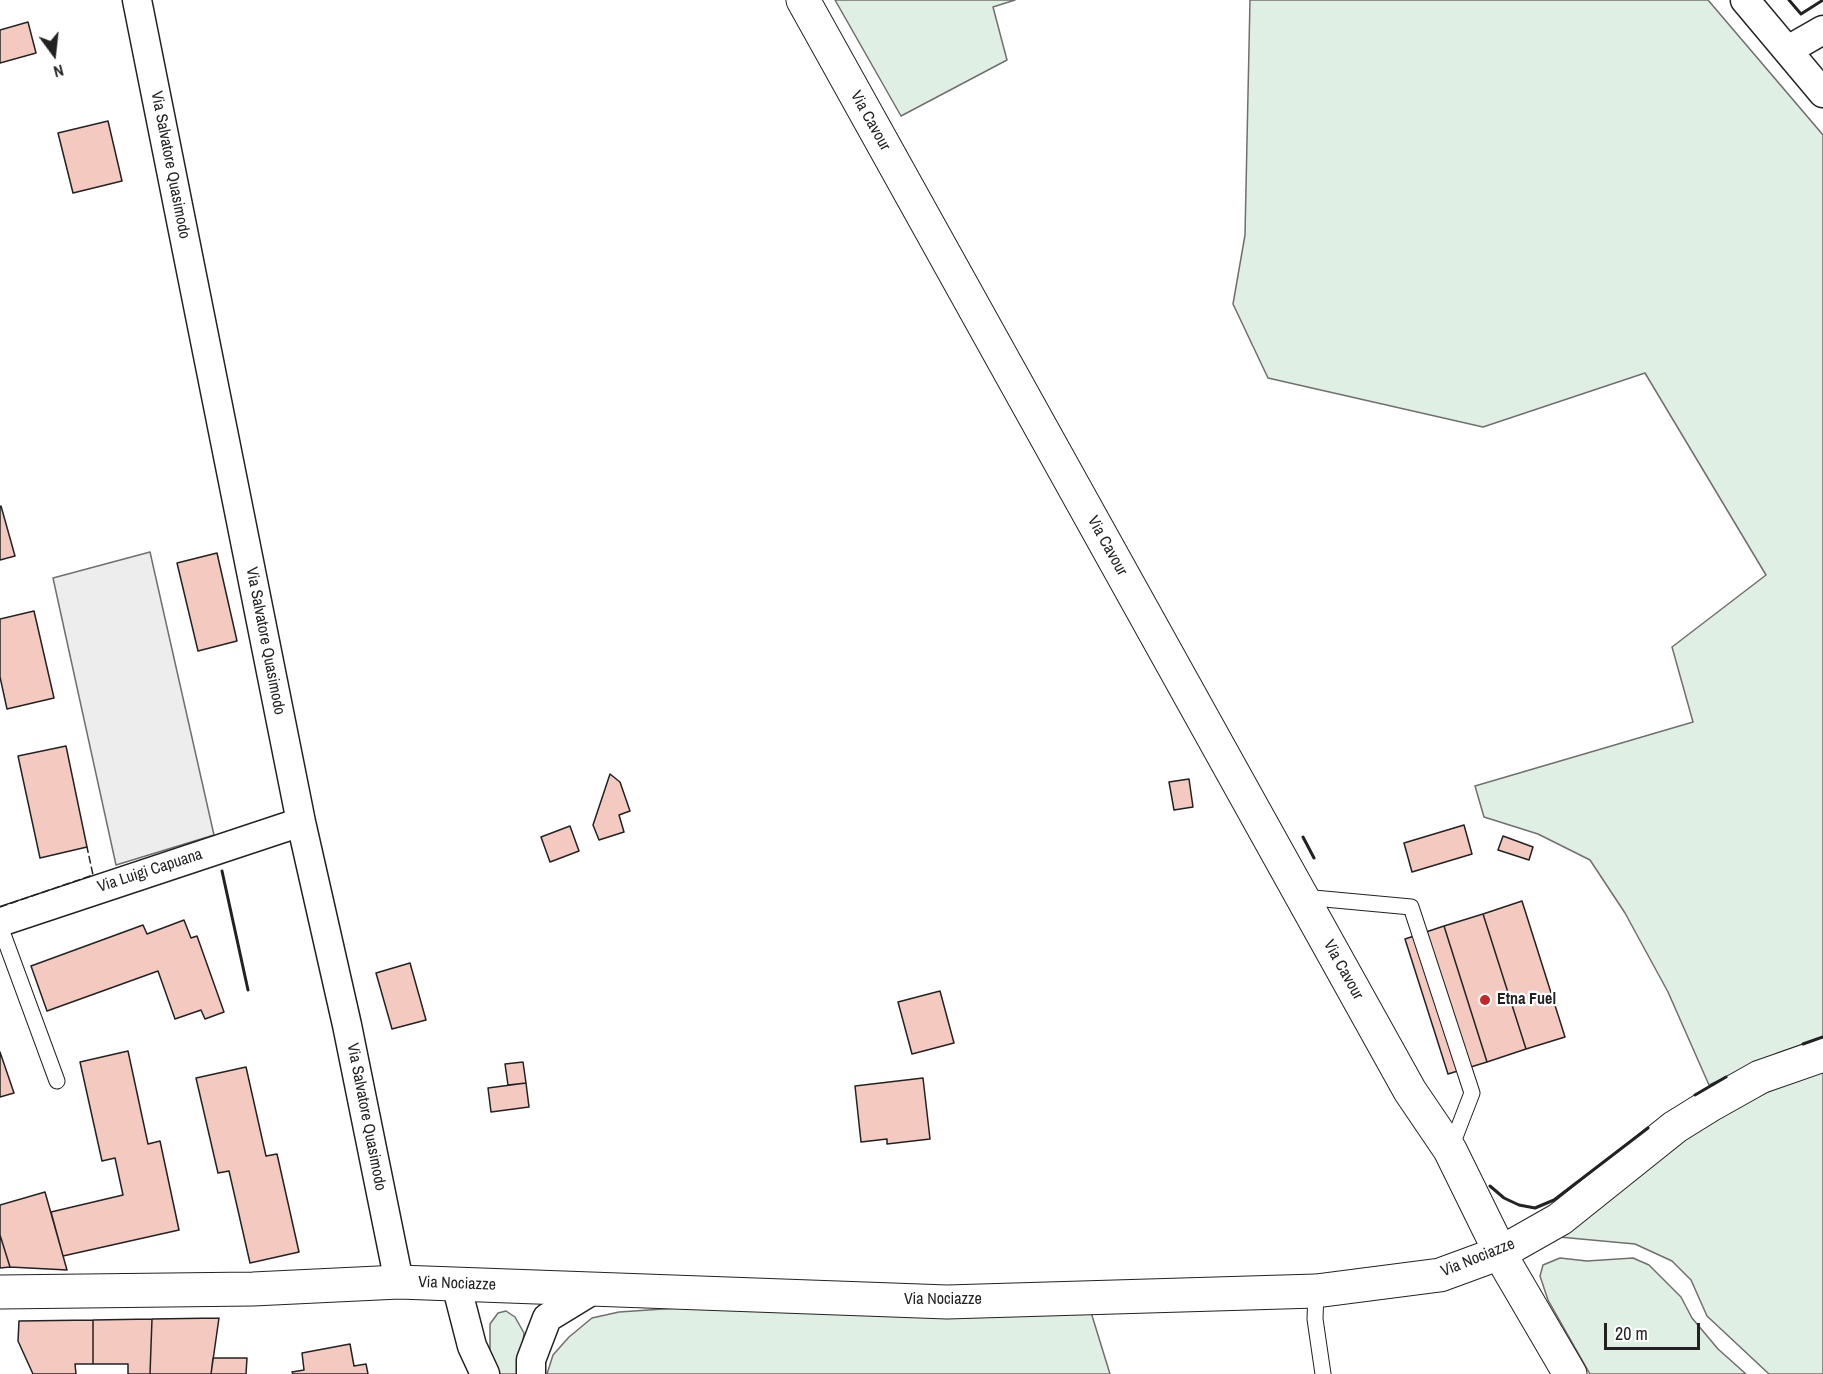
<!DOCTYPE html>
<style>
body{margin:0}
#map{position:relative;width:1823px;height:1374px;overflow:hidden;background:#fff;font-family:"Archivo Narrow",sans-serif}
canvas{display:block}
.north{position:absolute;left:24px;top:24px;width:60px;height:60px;-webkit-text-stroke:4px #fff;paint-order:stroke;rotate:165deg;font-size:16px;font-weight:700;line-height:24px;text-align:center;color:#222}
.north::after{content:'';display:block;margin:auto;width:21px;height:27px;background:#222;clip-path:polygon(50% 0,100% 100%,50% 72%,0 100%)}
.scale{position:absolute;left:1604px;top:1323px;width:96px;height:27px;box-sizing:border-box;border:3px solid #222;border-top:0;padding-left:8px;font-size:18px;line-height:21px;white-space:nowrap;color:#222;-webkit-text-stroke:4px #fff;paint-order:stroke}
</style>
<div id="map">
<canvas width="1823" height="1374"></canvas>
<div class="north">N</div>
<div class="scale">20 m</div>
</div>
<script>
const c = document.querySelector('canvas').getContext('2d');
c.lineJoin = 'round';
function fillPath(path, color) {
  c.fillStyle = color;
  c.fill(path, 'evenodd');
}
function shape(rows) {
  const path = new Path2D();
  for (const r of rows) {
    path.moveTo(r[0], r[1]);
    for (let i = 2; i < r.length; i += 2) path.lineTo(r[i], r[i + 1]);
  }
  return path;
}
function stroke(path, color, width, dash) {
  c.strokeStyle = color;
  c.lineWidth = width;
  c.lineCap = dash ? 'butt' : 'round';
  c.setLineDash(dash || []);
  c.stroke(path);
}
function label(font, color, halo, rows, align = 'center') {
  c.font = font + ' "Archivo Narrow",sans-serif';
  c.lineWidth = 4.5;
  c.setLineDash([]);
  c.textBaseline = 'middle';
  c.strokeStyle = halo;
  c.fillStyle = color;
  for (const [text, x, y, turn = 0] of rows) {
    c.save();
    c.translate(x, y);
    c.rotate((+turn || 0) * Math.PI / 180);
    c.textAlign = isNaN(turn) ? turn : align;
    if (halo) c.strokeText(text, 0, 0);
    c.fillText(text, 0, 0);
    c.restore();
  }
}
const green = shape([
 [835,0,1015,0,993,7,1007,60,901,116,835,0],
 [1250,0,1708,0,1823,135,1823,1037,1778,1053,1709,1085,1668,992,1625,913,1590,860,1538,834,1484,817,1475,786,1693,722,1672,647,1766,575,1645,373,1483,427,1268,378,1233,304,1245,235,1250,0],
 [1823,1069,1823,1374,1769,1374,1707,1316,1691,1280,1672,1261,1635,1244,1559,1237,1709,1121,1800,1076,1823,1069],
 [1560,1258,1587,1261,1633,1258,1649,1265,1681,1297,1692,1318,1718,1349,1746,1374,1590,1374,1548,1300,1540,1276,1543,1265,1560,1258],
 [693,1307,1090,1309,1110,1374,547,1374,553,1355,569,1337,592,1318,619,1312,693,1307],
 [506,1311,515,1317,524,1333,519,1374,500,1374,490,1352,490,1324,498,1313,506,1311]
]);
fillPath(green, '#e0efe3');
stroke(green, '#6f6f6f', 1.5);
const parking = shape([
 [150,552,214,835,116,865,53,578,150,552]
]);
fillPath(parking, '#ededed');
stroke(parking, '#6f6f6f', 1.5);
const building = shape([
 [28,22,36,53,0,63,0,30,28,22],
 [108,121,122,181,73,193,58,133,108,121],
 [1,506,15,556,0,560,0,507,1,506],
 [217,553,237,641,198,651,177,563,217,553],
 [34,611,54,698,7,709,0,677,0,619,34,611],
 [66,746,87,847,40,858,18,756,66,746],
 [610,774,620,782,630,811,619,815,624,832,599,840,593,825,610,774],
 [1189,779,1193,807,1174,810,1169,782,1189,779],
 [1464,825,1472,854,1412,872,1404,843,1464,825],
 [570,826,579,851,550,862,541,837,570,826],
 [1503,836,1533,847,1529,860,1498,850,1503,836],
 [1522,901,1565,1037,1526,1049,1483,914,1522,901],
 [1483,914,1526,1049,1487,1062,1444,926,1483,914],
 [184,920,191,938,197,936,224,1012,205,1019,201,1010,175,1019,158,971,47,1011,31,966,143,925,147,934,184,920],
 [1444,926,1487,1062,1448,1074,1405,939,1444,926],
 [410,963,426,1020,392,1029,376,973,410,963],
 [940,991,954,1043,912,1054,898,1002,940,991],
 [128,1051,148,1144,160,1141,179,1230,63,1256,51,1212,123,1195,115,1158,102,1161,80,1062,128,1051],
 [0,1052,14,1093,0,1097,0,1052],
 [523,1062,526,1083,508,1085,505,1064,523,1062],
 [246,1067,266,1156,277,1154,299,1252,250,1263,229,1171,218,1173,196,1078,246,1067],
 [923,1078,930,1139,887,1144,887,1139,861,1142,855,1086,923,1078],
 [526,1083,529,1107,491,1112,488,1088,526,1083],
 [45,1192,67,1270,10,1267,0,1235,0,1205,45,1192],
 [0,1235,10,1267,0,1268,0,1235],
 [219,1318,211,1374,150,1374,152,1319,219,1318],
 [152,1319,150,1374,128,1374,128,1364,93,1364,93,1320,152,1319],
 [93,1320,93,1364,75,1364,76,1374,33,1374,18,1341,19,1321,93,1320],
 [350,1344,354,1366,366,1364,368,1374,293,1374,292,1372,304,1370,302,1353,350,1344],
 [213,1358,247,1358,246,1374,211,1374,213,1358]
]);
fillPath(building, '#f3c9c0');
stroke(building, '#222', 1.5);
const lane = shape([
 [1303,897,1411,907,1472,1093,1450,1150],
 [0,926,57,1081],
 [1316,1291,1315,1319,1323,1374]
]);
const street = shape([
 [137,0,301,822,347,1025,399,1282],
 [1745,0,1823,93],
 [1788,50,1823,30],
 [0,922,301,822],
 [456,1284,472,1346,485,1374],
 [531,1374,531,1360,547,1318,596,1288]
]);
const secondary = shape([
 [803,0,1410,1091,1450,1150,1508,1268,1570,1374],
 [0,1292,253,1289,399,1282,947,1302,1316,1291,1440,1275,1500,1253,1560,1219,1675,1127,1712,1104,1760,1077,1823,1055]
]);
stroke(lane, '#222', 17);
stroke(street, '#222', 31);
stroke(secondary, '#222', 35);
stroke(lane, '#fff', 15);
stroke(street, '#fff', 28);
stroke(secondary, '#fff', 33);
stroke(shape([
 [0,907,93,875,87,847]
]), '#222', 1.5, [8, 3]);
stroke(shape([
 [1789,0,1801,14,1823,0],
 [1303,837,1314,858],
 [222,871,248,990],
 [1803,1044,1823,1037],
 [1695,1095,1726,1077],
 [1490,1186,1504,1198,1519,1205,1535,1208,1554,1200,1648,1128]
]), '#222', 3);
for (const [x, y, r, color] of [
 [1485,1000,6,"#c62828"]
]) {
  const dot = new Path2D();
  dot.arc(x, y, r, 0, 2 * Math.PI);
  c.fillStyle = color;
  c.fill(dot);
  stroke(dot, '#fff', 2);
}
label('16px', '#222', '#fff', [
 ["Via Cavour",870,121,61],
 ["Via Salvatore Quasimodo",170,165,79],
 ["Via Cavour",1107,546,61],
 ["Via Salvatore Quasimodo",265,641,79],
 ["Via Luigi Capuana",150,871,-18],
 ["Via Cavour",1343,970,61],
 ["Via Salvatore Quasimodo",366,1117,79],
 ["Via Nociazze",1478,1258,-22],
 ["Via Nociazze",457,1284,2],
 ["Via Nociazze",943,1300]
]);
label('bold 16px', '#222', '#fff', [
 ["Etna Fuel",1497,1000]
], 'left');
</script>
